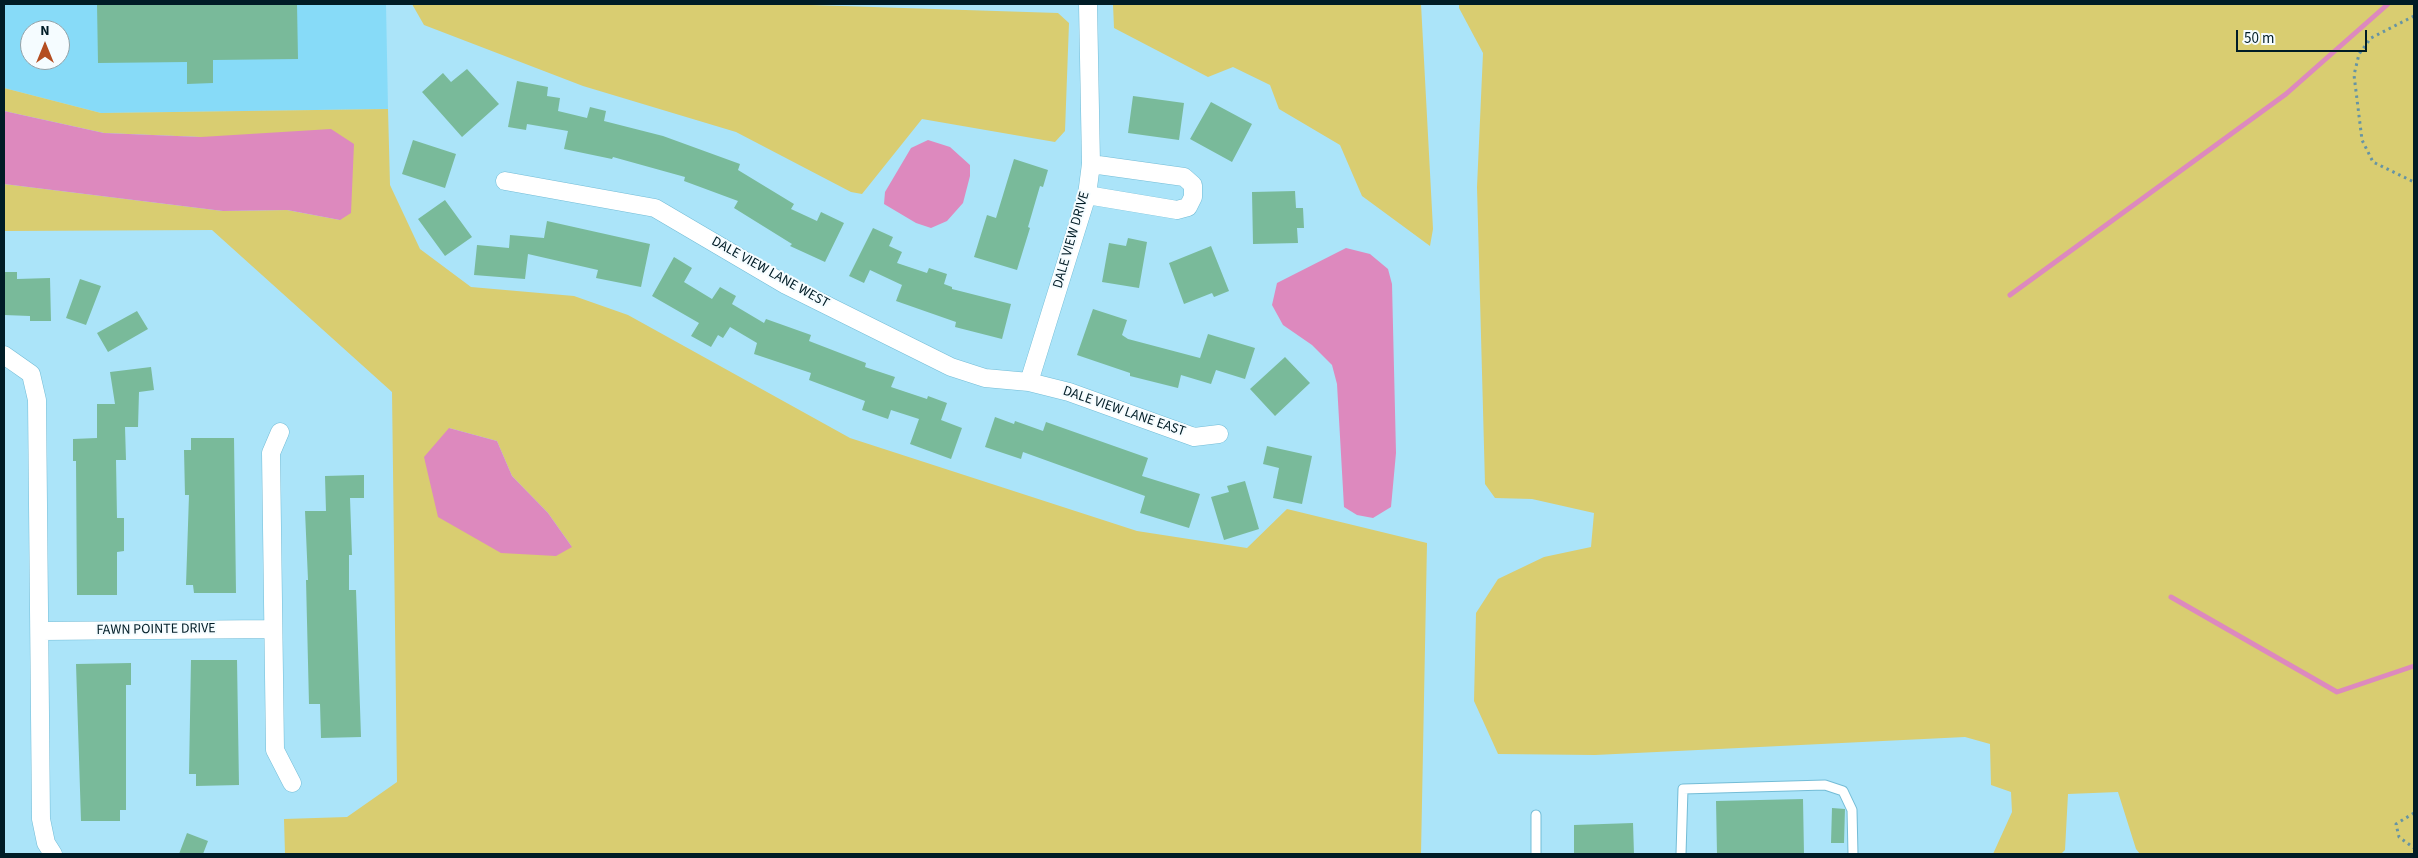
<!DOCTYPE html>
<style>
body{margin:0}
#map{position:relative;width:2418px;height:858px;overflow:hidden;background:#abe4f9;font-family:"Source Sans 3",sans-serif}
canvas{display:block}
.frame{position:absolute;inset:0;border:5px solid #001c26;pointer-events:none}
.north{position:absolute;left:20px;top:20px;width:50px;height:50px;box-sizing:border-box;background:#f5fcff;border:1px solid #93a2a8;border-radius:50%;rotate:0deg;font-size:14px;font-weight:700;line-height:20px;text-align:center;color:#001c26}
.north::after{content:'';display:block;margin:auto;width:18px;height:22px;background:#b44e21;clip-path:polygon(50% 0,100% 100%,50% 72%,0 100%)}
.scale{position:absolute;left:2236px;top:30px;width:131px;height:22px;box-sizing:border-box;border:2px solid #001c26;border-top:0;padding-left:6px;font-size:15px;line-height:18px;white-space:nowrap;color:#001c26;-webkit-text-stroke:4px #f5fcff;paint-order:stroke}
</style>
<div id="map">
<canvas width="2418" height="858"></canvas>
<div class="frame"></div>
<div class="north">N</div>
<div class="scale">50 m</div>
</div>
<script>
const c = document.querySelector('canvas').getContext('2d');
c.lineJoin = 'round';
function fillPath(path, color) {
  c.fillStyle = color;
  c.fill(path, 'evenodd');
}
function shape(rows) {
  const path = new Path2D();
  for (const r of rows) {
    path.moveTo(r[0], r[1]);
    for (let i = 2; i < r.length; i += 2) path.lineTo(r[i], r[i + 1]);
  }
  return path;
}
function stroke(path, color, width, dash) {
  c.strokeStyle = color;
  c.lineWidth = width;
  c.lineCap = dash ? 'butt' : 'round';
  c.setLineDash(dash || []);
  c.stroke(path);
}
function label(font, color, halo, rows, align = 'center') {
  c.font = font + ' "Source Sans 3",sans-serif';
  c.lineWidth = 4;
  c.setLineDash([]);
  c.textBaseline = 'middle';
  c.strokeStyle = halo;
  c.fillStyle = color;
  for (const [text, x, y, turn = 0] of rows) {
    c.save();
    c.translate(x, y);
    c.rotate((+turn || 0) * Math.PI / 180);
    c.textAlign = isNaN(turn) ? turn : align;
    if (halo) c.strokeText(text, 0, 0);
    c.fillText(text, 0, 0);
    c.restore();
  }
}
fillPath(shape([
 [4,4,386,4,388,109,101,113,4,88],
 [30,30,60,30,60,60,30,60]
]), '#87dbf8');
fillPath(shape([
 [412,4,780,4,1058,13,1069,23,1065,131,1055,142,922,119,862,194,851,192,736,132,583,86,424,25],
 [1113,4,1421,4,1433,229,1430,246,1362,196,1340,145,1279,109,1270,85,1233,67,1208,77,1114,28],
 [1459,4,2414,4,2414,854,2140,854,2136,849,2118,792,2068,794,2065,850,2061,854,1993,854,2012,812,2011,792,1991,785,1990,744,1965,737,1595,755,1498,754,1474,701,1476,613,1498,579,1544,557,1591,547,1594,513,1532,499,1495,498,1485,484,1477,187,1483,53,1459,8],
 [4,88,101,113,388,109,390,185,420,249,471,287,574,296,628,315,850,438,1137,531,1247,548,1287,509,1427,543,1421,854,285,854,284,819,347,817,397,782,392,392,212,230,4,231,4,184,223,211,287,210,340,220,201,137,104,133,4,111],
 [449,428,497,441,512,476,548,513,572,547]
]), '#d9cd71');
fillPath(shape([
 [4,111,104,133,201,137,331,129,354,144,351,213,340,220,287,210,223,211,4,184],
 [928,140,950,147,970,165,970,176,963,203,947,221,931,228,916,223,884,204,885,192,911,148],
 [1346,248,1370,254,1388,269,1392,284,1396,453,1391,507,1373,518,1357,515,1344,507,1337,384,1332,365,1312,345,1283,325,1272,305,1277,283],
 [449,428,497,441,512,476,548,513,572,547,556,556,501,553,438,517,424,457]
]), '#dd89be');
stroke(shape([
 [2010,295,2286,94,2388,4],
 [2171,597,2337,692,2414,666]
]), '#dd89be', 5);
fillPath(shape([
 [97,4,297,4,298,59,213,60,213,83,187,84,187,62,98,63],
 [467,69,499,104,462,137,422,92,443,73,451,82],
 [517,81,548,87,547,96,560,98,558,111,587,118,590,107,606,111,604,121,663,136,740,164,738,170,794,204,791,209,817,221,821,212,844,223,825,262,790,246,792,244,734,208,738,201,684,181,685,177,613,157,612,159,564,149,568,131,527,124,526,130,508,127],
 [1133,96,1184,103,1179,140,1128,133],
 [1211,102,1252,124,1232,162,1190,139],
 [413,140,456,154,445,188,402,174],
 [1014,159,1048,170,1043,187,1040,186,1028,227,1030,228,1017,270,974,257,987,215,996,218],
 [1295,191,1296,208,1303,208,1304,228,1297,228,1298,243,1253,244,1252,192],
 [445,200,472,237,445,256,418,219],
 [547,221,650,244,641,287,596,278,598,270,528,254,525,279,474,275,477,245,509,248,510,235,544,238],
 [873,228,893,237,889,246,902,252,897,263,927,273,929,268,947,274,944,284,952,287,952,289,1011,304,1002,339,955,327,956,322,896,301,902,285,870,270,864,283,849,276],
 [1128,238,1147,242,1139,288,1102,282,1109,243,1126,246],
 [1211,246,1229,291,1214,297,1212,293,1184,304,1169,263],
 [674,257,692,268,684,282,712,299,720,287,736,296,732,304,764,323,766,319,811,335,809,341,866,363,865,367,895,377,891,387,927,399,928,396,947,403,941,420,962,428,951,459,910,444,919,419,891,410,888,419,862,410,865,401,809,380,811,373,754,354,757,343,730,327,723,338,718,335,711,347,691,336,699,323,652,296],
 [4,272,17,272,17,279,50,278,51,321,30,321,30,316,4,315],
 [80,279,101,286,86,325,66,318],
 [1093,309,1127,320,1122,335,1128,339,1200,358,1208,334,1255,348,1245,379,1216,370,1211,384,1181,375,1178,388,1130,376,1130,373,1077,355],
 [137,311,148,329,108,352,97,333],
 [1285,357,1310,383,1275,416,1250,389],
 [151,367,154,390,139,392,138,427,125,427,126,460,116,460,117,518,124,518,124,551,117,552,117,595,77,595,76,461,73,461,73,439,97,438,97,404,115,404,110,372],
 [995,417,1014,424,1015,421,1043,431,1046,422,1148,458,1142,476,1200,494,1189,528,1140,513,1145,496,1023,452,1021,459,985,447],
 [191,438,234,438,236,593,194,593,193,585,186,585,189,495,185,495,184,450,191,450],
 [1267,446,1312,456,1302,504,1273,498,1279,468,1263,464],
 [364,475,364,498,350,498,352,555,349,555,349,590,356,590,361,737,321,738,320,704,309,704,306,580,308,580,305,511,326,511,325,476],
 [1245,481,1259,529,1224,540,1211,497,1229,492,1227,486],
 [191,660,237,660,239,785,196,786,196,774,189,774],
 [131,663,131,685,126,685,126,810,120,810,120,821,81,821,76,664],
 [1803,799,1804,854,1717,854,1716,801],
 [1832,808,1845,809,1844,843,1831,843],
 [1633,823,1634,854,1574,854,1574,825],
 [187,833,208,841,203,854,179,854]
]), '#79ba9a');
const service = shape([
 [1536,854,1536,815],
 [1681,854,1683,789,1825,785,1843,791,1852,810,1853,854]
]);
const minor = shape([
 [505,181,655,208,786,285,951,367,985,378,1029,382,1069,392,1194,437,1219,434],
 [1087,195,1177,210,1188,207,1193,197,1193,185,1184,177,1091,164],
 [4,355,31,374,37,400,41,819,46,843,53,854],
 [1029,382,1087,195,1091,164,1088,4],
 [280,432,271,453,275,750,292,783],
 [41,631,272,629]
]);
stroke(service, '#73bcd6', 11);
stroke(minor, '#73bcd6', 19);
stroke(shape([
 [2414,16,2371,38,2359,54,2354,75,2362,140,2373,162,2414,182],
 [2414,813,2396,824,2399,837,2414,848]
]), '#6694a4', 3, [2.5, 4]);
stroke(service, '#fff', 9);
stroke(minor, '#fff', 18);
label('14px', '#001c26', '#f5fcff', [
 ["DALE VIEW DRIVE",1072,240,-74],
 ["DALE VIEW LANE WEST",770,273,29],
 ["DALE VIEW LANE EAST",1124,412,19],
 ["FAWN POINTE DRIVE",156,630,-1]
]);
</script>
